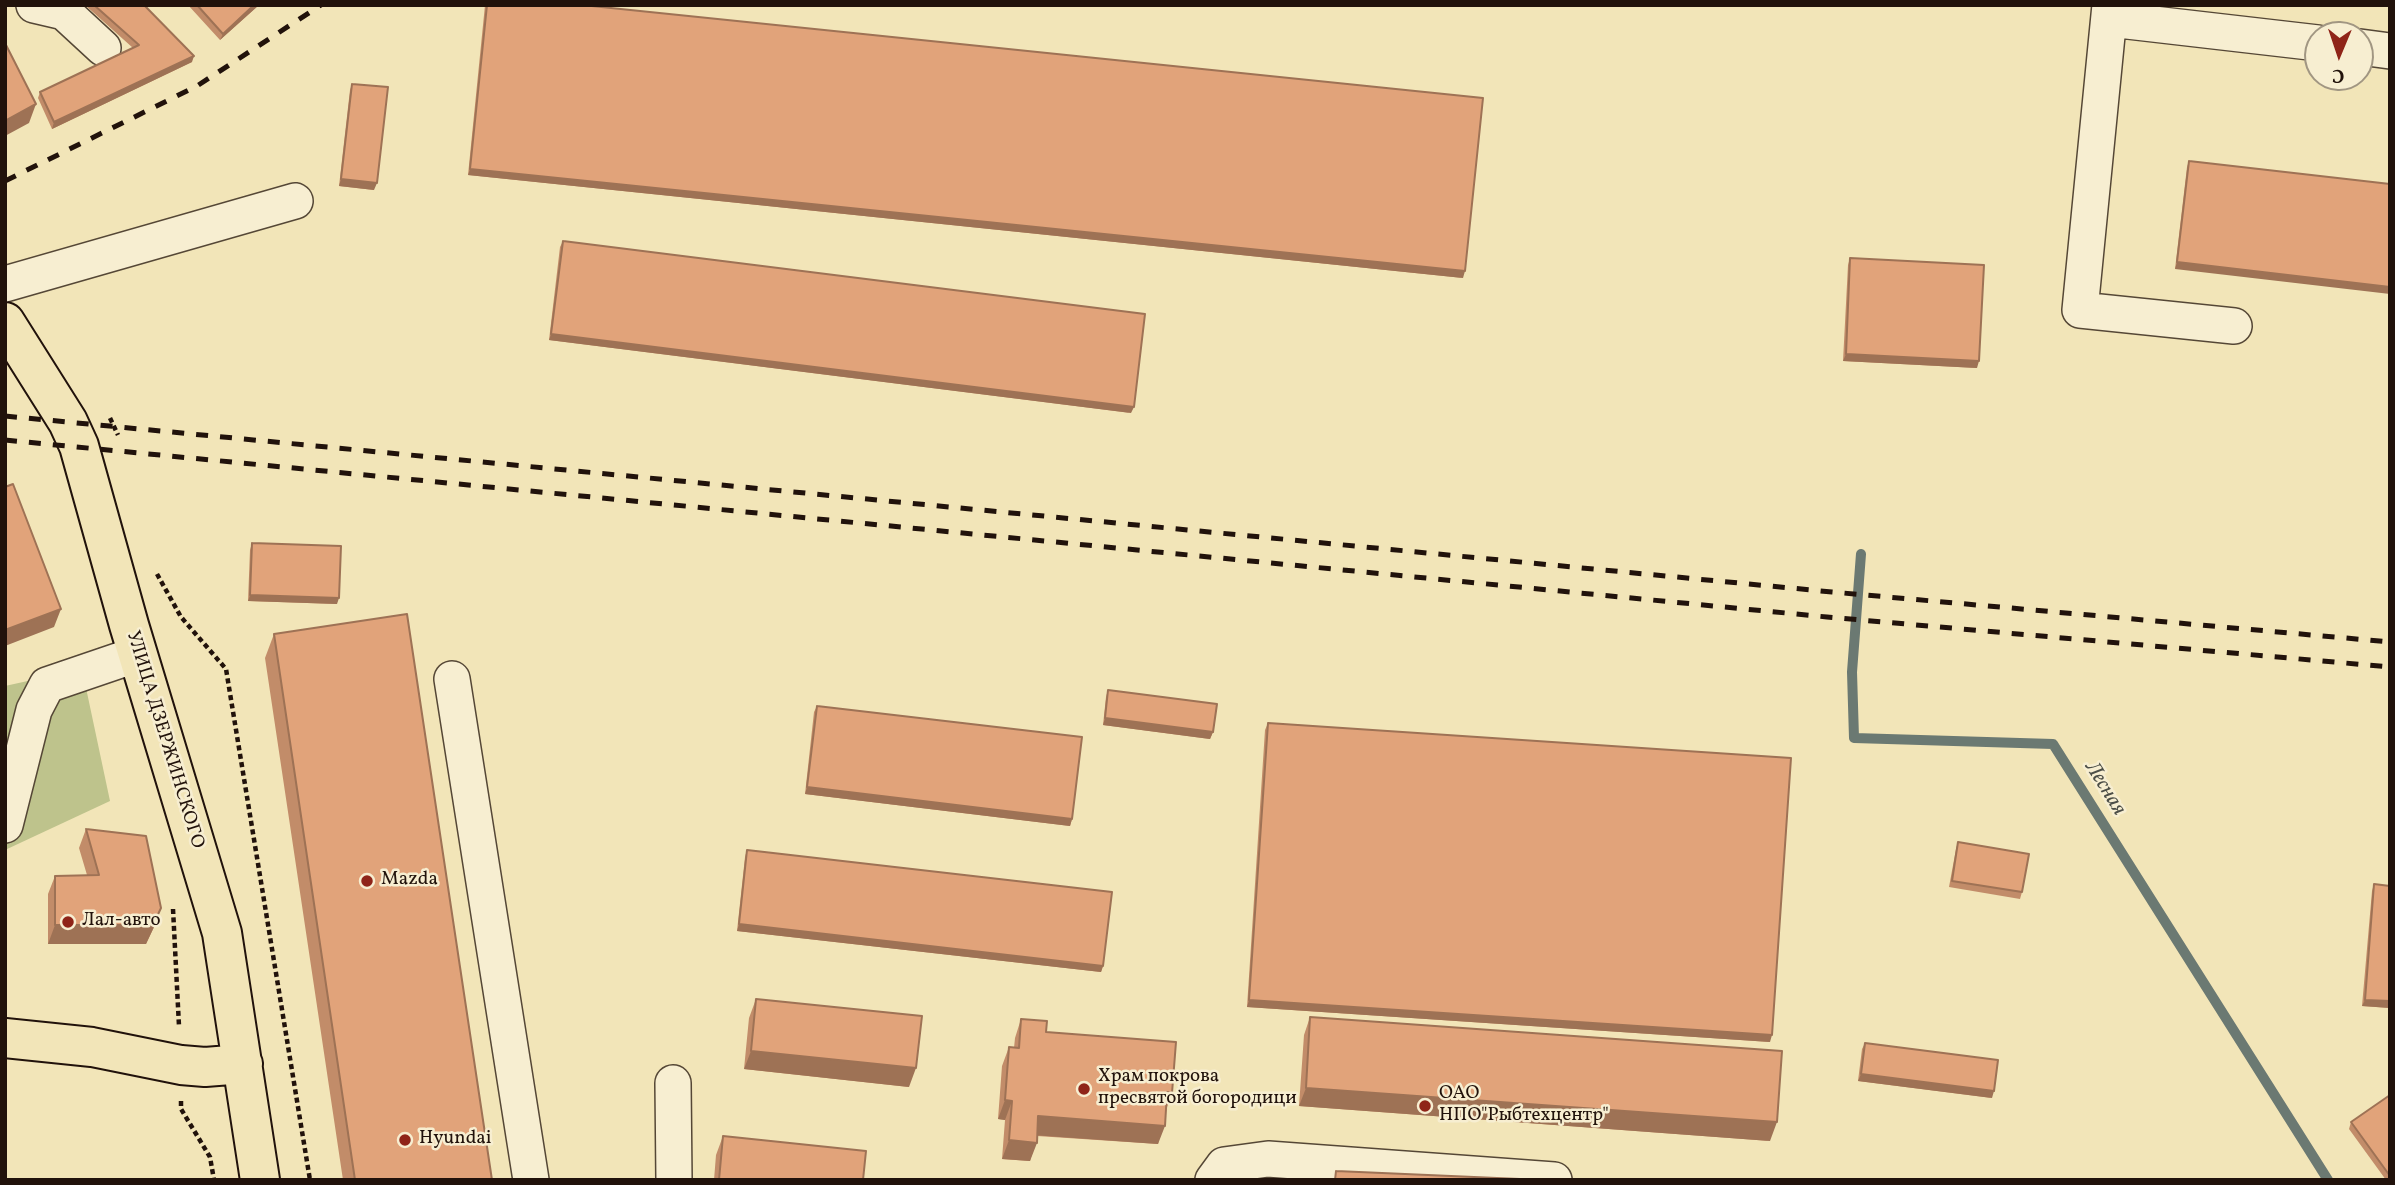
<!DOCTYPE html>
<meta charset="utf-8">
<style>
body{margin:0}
#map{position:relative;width:2395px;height:1185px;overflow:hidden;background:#f2e5b8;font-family:Vollkorn,serif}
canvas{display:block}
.frame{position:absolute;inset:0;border:7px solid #21120b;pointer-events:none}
.north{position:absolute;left:2304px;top:21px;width:70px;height:70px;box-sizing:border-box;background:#f7eed1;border:2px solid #a19682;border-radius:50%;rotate:182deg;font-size:19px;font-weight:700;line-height:28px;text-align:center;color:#21120b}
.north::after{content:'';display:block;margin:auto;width:24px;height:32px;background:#8f2418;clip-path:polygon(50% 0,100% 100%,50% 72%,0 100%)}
</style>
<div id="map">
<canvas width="2395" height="1185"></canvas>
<div class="frame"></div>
<div class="north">С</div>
</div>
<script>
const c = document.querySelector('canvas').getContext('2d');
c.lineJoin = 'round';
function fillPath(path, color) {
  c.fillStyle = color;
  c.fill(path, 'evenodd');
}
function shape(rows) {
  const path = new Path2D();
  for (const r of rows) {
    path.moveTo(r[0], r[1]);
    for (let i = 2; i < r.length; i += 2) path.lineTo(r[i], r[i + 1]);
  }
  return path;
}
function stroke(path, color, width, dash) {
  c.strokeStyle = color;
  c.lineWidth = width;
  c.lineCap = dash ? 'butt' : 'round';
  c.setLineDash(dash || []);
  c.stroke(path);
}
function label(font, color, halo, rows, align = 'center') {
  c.font = font + ' Vollkorn,serif';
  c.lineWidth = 5;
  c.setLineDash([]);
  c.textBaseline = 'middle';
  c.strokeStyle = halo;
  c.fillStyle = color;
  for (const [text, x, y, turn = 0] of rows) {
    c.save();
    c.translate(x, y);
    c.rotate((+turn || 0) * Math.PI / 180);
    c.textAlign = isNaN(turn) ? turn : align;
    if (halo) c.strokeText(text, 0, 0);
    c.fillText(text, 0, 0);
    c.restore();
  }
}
fillPath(shape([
 [82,669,110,801,5,850,5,686]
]), '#bec38c');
stroke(shape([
 [1861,554,1852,672,1854,738,2053,744,2328,1180]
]), '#6b7972', 10);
const minor = shape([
 [34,5,64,12,103,48],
 [2110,5,2080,310,2234,326],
 [2110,19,2318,43],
 [2360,47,2390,51],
 [5,284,295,201],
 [452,679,531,1180],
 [5,825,34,710,47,685,138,654],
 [673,1083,674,1180],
 [1213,1180,1224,1165,1268,1159,1554,1180]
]);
const major = shape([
 [5,322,68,422,79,446,129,625,222,933,260,1180],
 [5,1038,92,1047,181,1065,205,1067,243,1064]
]);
stroke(minor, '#554736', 38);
stroke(major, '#21120b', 42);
stroke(shape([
 [110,418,118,435],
 [157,574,181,617,226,669,310,1180],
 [173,909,179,1026],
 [181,1101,181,1109,210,1157,214,1180]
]), '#21120b', 4.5, [5, 3.5]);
stroke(minor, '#f7eed1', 35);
stroke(major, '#f2e5b8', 38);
stroke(shape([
 [5,181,197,86,321,5],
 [5,416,1832,592,2390,642],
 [5,440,1827,617,2390,667]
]), '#21120b', 5, [12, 12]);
fillPath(shape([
 [85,5,144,5,192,62,52,129,38,98,40,92,133,48],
 [188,5,259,5,220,40],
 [485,5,582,5,1463,278,468,175],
 [352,84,374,190,339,186,350,90],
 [2189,161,2390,184,2175,269,2187,167],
 [563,241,1131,413,549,340,560,247],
 [1850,258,1977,368,1843,361,1848,265],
 [252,543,337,604,248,601,250,550],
 [274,634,492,1180,343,1180,265,658],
 [1108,690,1213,732,1210,739,1103,725,1106,697],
 [817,706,1072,819,1070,826,805,794,814,712],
 [1268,723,1770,1042,1247,1007,1265,730],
 [86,829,154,927,146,944,48,944,48,894,55,876,87,875,79,848],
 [1958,842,2022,892,2020,899,1949,887,1956,849],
 [747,850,1103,966,1101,972,737,931,745,857],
 [2374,884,2390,886,2390,1008,2362,1006,2372,891],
 [756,999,909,1087,744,1069,749,1018],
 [1310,1017,1770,1141,1299,1106,1304,1035],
 [1021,1019,1172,1093,1166,1110,1158,1144,1037,1136,1030,1161,1002,1159,1005,1120,998,1119,1002,1066,1009,1047,1014,1048,1015,1038],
 [1865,1043,1992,1098,1858,1081,1862,1049],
 [2390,1095,2390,1180,2386,1180,2349,1129,2351,1122],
 [723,1136,863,1180,714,1180,716,1155]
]), '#c28c69');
fillPath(shape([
 [254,5,259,5,220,40,223,34],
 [194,56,192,62,52,129,54,122],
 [36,104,29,123,5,136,5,121],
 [470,169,1465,271,1463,278,468,175],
 [341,179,377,183,374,190,339,186],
 [2177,262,2390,287,2390,294,2175,269],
 [551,334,1134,407,1131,413,549,340],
 [1846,354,1979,361,1977,368,1843,361],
 [250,595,339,598,337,604,248,601],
 [61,609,54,627,5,646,5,630],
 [1105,718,1213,732,1210,739,1103,725],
 [807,787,1072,819,1070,826,805,794],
 [161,908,154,927,146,944,48,944,55,925],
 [739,924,1103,966,1101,972,737,931],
 [1249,1000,1772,1035,1770,1042,1247,1007],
 [2365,1000,2390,1001,2390,1008,2362,1006],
 [751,1051,916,1068,909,1087,744,1069],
 [1861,1074,1994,1091,1992,1098,1858,1081],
 [1306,1088,1777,1122,1770,1141,1299,1106],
 [1005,1100,1012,1101,1005,1120,998,1119],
 [1038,1116,1165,1126,1158,1144,1032,1135],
 [1009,1140,1037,1143,1030,1161,1002,1159]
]), '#9e7255');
const building = shape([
 [94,5,144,5,194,56,54,122,40,92,139,45,94,5],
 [197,5,254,5,223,34,197,5],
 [487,5,582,5,1483,98,1465,271,470,169,487,5],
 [5,43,36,104,5,121,5,43],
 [352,84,388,87,377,183,341,179,352,84],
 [2189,161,2390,184,2390,287,2177,262,2189,161],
 [563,241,1145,314,1134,407,551,334,563,241],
 [1850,258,1984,265,1979,361,1846,354,1850,258],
 [13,484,61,609,5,630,5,487,13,484],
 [252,543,341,546,339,598,250,595,252,543],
 [407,614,492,1180,355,1180,274,634,407,614],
 [1108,690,1217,704,1213,732,1105,718,1108,690],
 [817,706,1082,737,1072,819,807,787,817,706],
 [1268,723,1791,758,1772,1035,1249,1000,1268,723],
 [86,829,146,836,161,908,153,925,55,925,55,876,99,875,86,829],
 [1958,842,2029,854,2022,892,1952,881,1958,842],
 [747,850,1112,892,1103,966,739,924,747,850],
 [2374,884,2390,886,2390,1001,2365,1000,2374,884],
 [756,999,922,1016,916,1068,751,1051,756,999],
 [1310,1017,1782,1051,1777,1122,1306,1088,1310,1017],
 [1021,1019,1047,1021,1046,1032,1176,1042,1172,1093,1167,1092,1165,1126,1038,1116,1037,1143,1009,1140,1012,1101,1005,1100,1009,1047,1019,1048,1021,1019],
 [1865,1043,1998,1060,1994,1091,1861,1074,1865,1043],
 [2390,1095,2390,1176,2351,1122,2390,1095],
 [723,1136,866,1151,863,1180,719,1180,723,1136],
 [1336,1171,1520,1179,1335,1180,1336,1171]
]);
fillPath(building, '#e1a37a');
stroke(building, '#9e7255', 2);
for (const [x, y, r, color] of [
 [367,881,7,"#8f2418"],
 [68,922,7,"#8f2418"],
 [1084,1089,7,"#8f2418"],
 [1425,1106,7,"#8f2418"],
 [405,1140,7,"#8f2418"]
]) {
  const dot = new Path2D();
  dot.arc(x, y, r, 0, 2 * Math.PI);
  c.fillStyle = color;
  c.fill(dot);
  stroke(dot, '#f7eed1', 2.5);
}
label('19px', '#21120b', '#f7eed1', [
 ["УЛИЦА ДЗЕРЖИНСКОГО",164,740,73]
]);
label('19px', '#21120b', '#f7eed1', [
 ["Mazda",381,881],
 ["Лал-авто",82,922],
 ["Храм покрова",1098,1078],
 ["пресвятой богородици",1098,1100],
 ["ОАО",1439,1095],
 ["НПО\"Рыбтехцентр\"",1439,1117],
 ["Hyundai",419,1140]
], 'left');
label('italic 21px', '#4c4e47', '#f7eed1', [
 ["Лесная",2104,789,58]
]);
</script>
